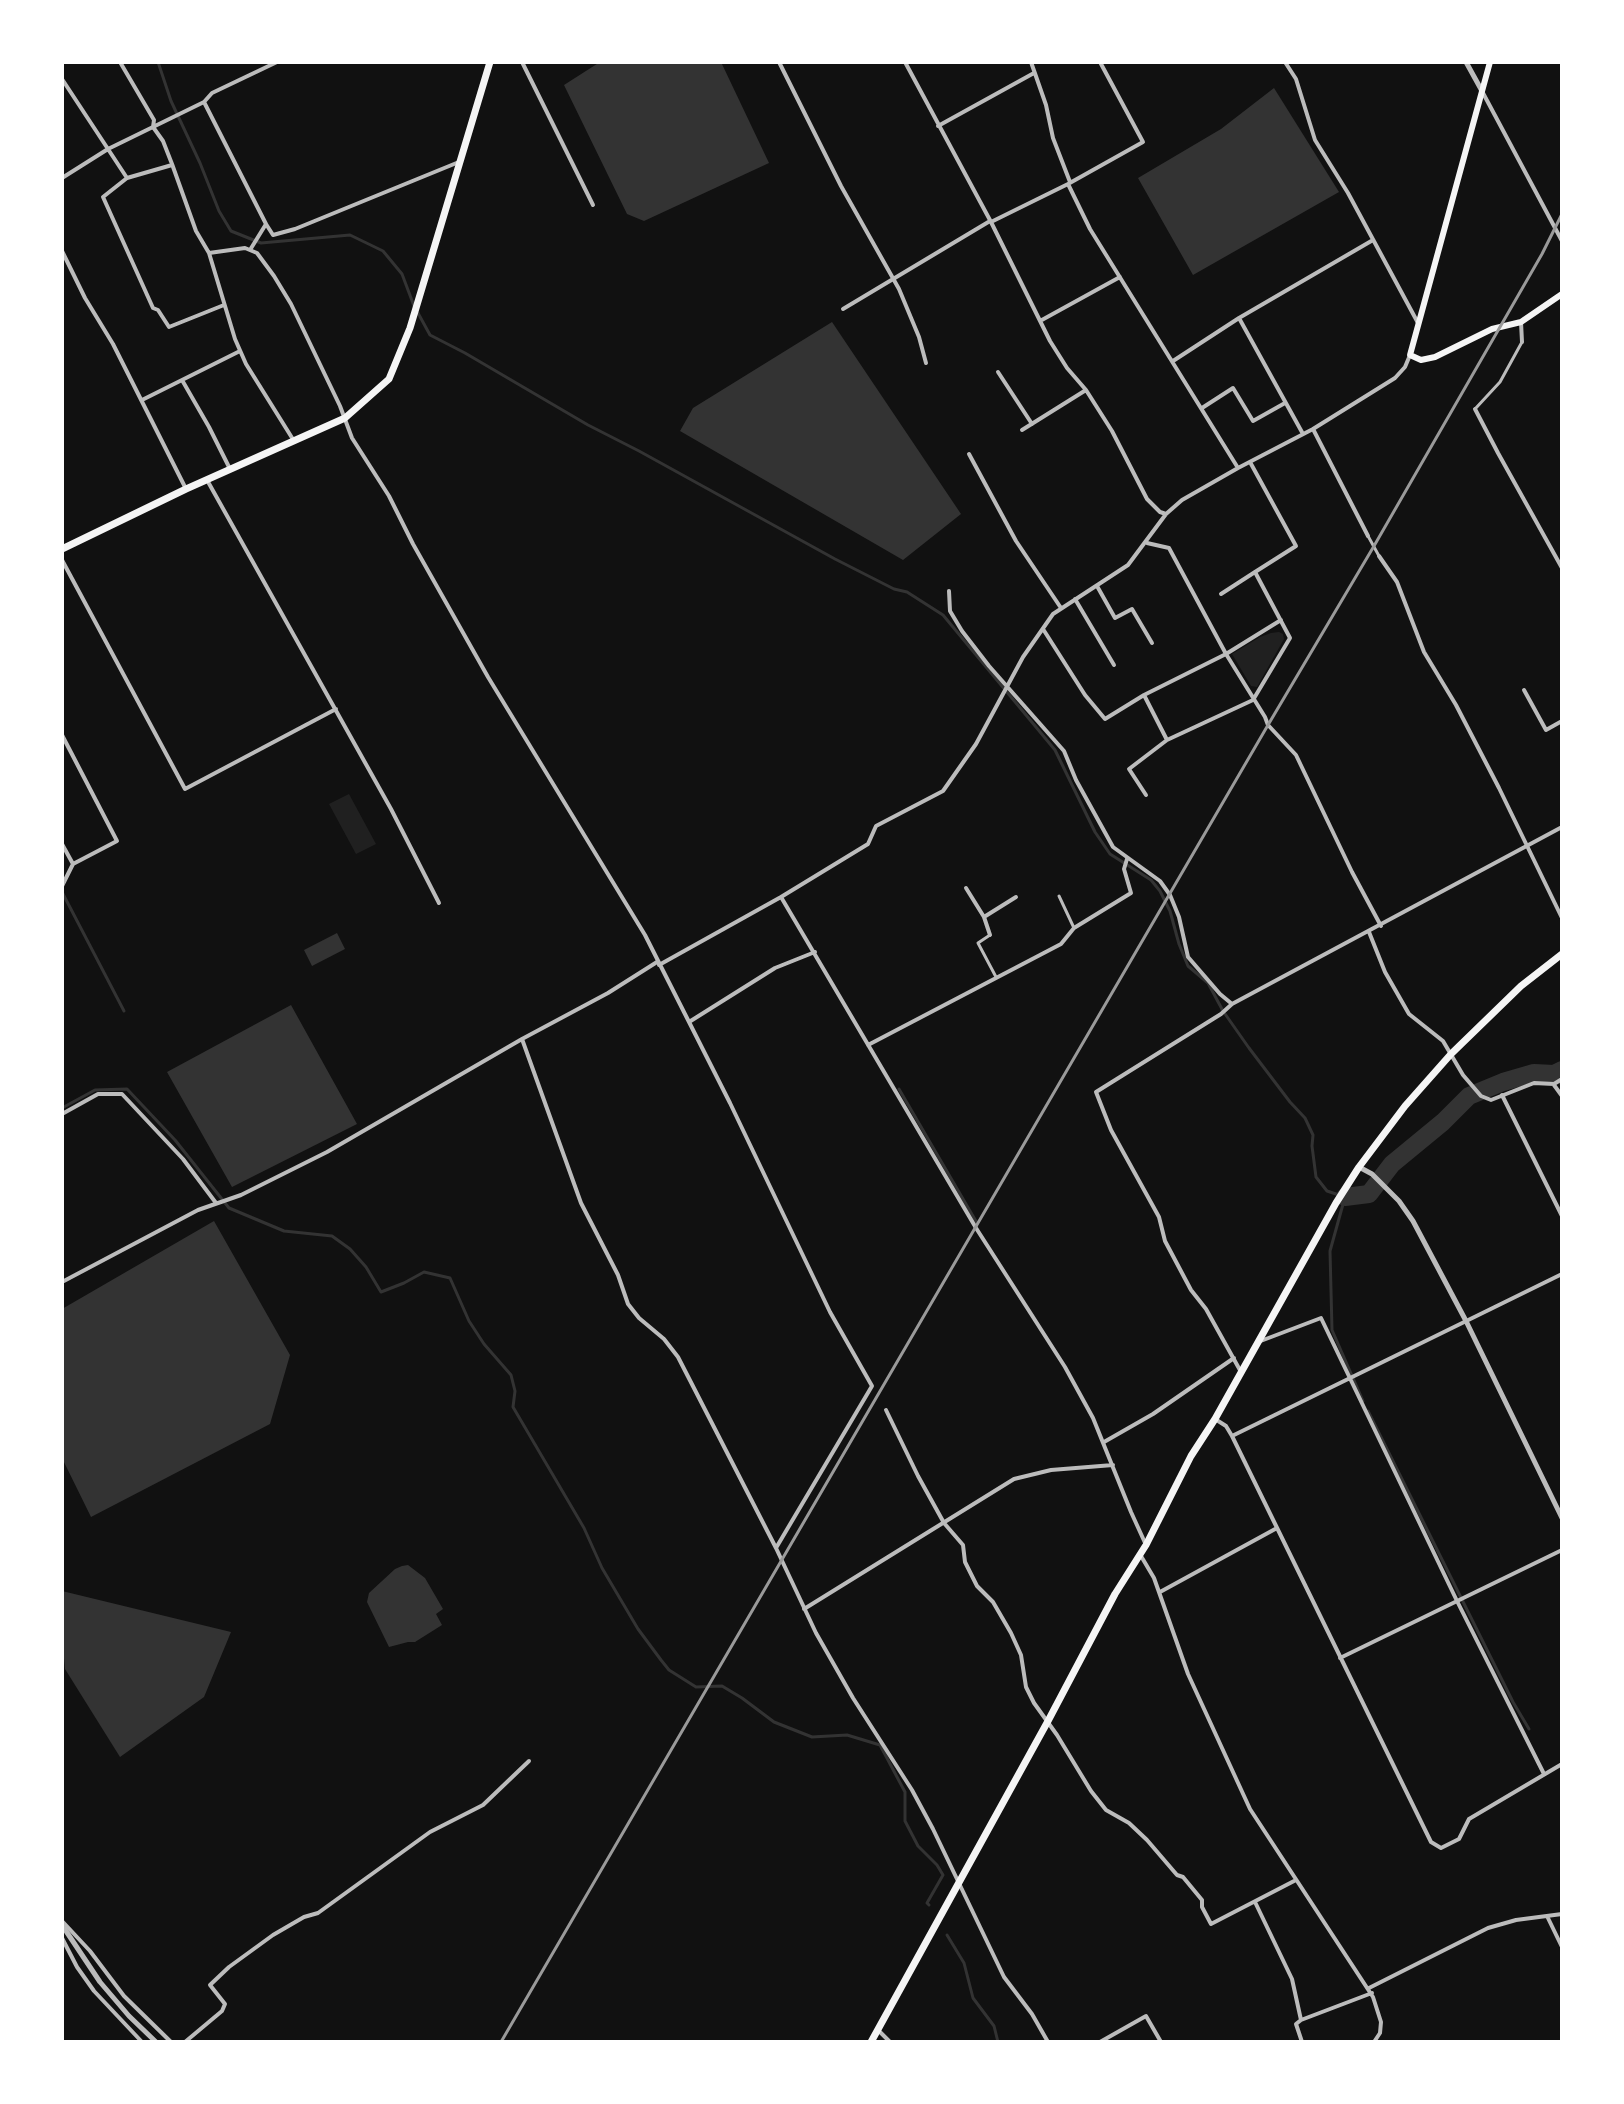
<!DOCTYPE html>
<style>
body{margin:0}
#map{position:relative;width:1624px;height:2104px;overflow:hidden;background:#111;font-family:Rubik,sans-serif}
canvas{display:block}
.frame{position:absolute;inset:0;border:64px solid #fff;pointer-events:none}
</style>
<div id="map">
<canvas width="1624" height="2104"></canvas>
<div class="frame"></div>
</div>
<script>
const c = document.querySelector('canvas').getContext('2d');
c.lineJoin = 'round';
function fillPath(path, color) {
  c.fillStyle = color;
  c.fill(path, 'evenodd');
}
function shape(rows) {
  const path = new Path2D();
  for (const r of rows) {
    path.moveTo(r[0], r[1]);
    for (let i = 2; i < r.length; i += 2) path.lineTo(r[i], r[i + 1]);
  }
  return path;
}
function stroke(path, color, width, dash) {
  c.strokeStyle = color;
  c.lineWidth = width;
  c.lineCap = dash ? 'butt' : 'round';
  c.setLineDash(dash || []);
  c.stroke(path);
}
fillPath(shape([
 [1279,632,1283,634,1284,639,1257,687,1251,686,1232,654,1260,637,1271,633],
 [349,794,376,844,356,854,329,804]
]), '#202020');
fillPath(shape([
 [600,62,721,62,769,163,644,221,627,214,564,85],
 [1274,88,1339,192,1193,275,1138,178,1221,129],
 [832,322,961,514,903,560,680,431,693,408],
 [337,933,345,949,312,966,304,950],
 [291,1005,357,1124,232,1187,167,1072],
 [214,1221,290,1355,270,1424,91,1517,62,1458,62,1309],
 [408,1565,425,1578,443,1609,436,1614,442,1625,415,1642,408,1642,389,1647,367,1602,369,1593,395,1569,402,1566],
 [62,1591,231,1632,204,1697,120,1757,65,1669,62,1637]
]), '#333');
stroke(shape([
 [158,62,171,101,200,163,219,211,231,231,261,243,350,235,383,251,402,274,414,306],
 [418,313,430,335,465,353,588,425,639,451,835,559,894,589,907,592,943,615,1055,750,1095,832,1110,854,1151,880,1160,891,1170,911,1179,944,1188,966,1208,983,1223,1011,1249,1048,1290,1102,1305,1118,1313,1135,1312,1146,1316,1177,1327,1191,1345,1197,1330,1251,1332,1330,1363,1401],
 [62,892,124,1011],
 [1554,1074,1562,1085],
 [899,1089,977,1223],
 [62,1108,95,1090,127,1089,175,1140,229,1208,284,1231,332,1236,350,1249,366,1267,381,1292,404,1283,424,1272,450,1278,469,1321,484,1344,511,1375,515,1391,513,1407,584,1528,602,1568,638,1629,661,1660,669,1670,696,1687,722,1686,742,1698,774,1722,812,1737,847,1735,880,1745,905,1792,905,1821,918,1846,937,1865,943,1875,927,1903,929,1905],
 [1368,1411,1513,1702,1529,1729],
 [947,1935,964,1963,973,1998,994,2026,998,2042]
]), '#333', 3);
stroke(shape([
 [1345,1197,1369,1194,1392,1164,1443,1122,1469,1096,1503,1082,1534,1073,1554,1074,1562,1070]
]), '#333', 18);
stroke(shape([
 [1475,409,1500,382,1522,342],
 [1368,536,1379,556],
 [1059,896,1074,928],
 [990,935,978,943,996,977]
]), '#bcbcbc', 3);
stroke(shape([
 [120,62,154,120,153,127,163,141,172,164,196,231,209,253,235,339,246,364,294,441],
 [522,62,593,205],
 [779,62,841,186,899,289,919,337,926,363],
 [905,62,991,222,1050,341,1067,368,1086,390,1112,431,1147,499,1160,512,1166,514],
 [1031,62,1046,105,1053,138,1070,182],
 [1285,62,1296,79,1315,140,1348,193,1418,323],
 [62,79,127,178,172,165],
 [1483,93,1562,241],
 [204,102,266,224,250,250],
 [938,126,1034,73],
 [62,178,108,149,204,102,212,93,277,62],
 [127,178,103,197,153,308,158,310,169,327,224,305],
 [1068,184,1090,229,1238,468],
 [991,222,1068,184,1143,142,1100,62],
 [266,224,273,235,295,229,459,162],
 [62,251,85,298,113,344,186,489],
 [209,253,245,248,257,253,274,276,291,304,340,406,352,438,389,496,413,544,488,677,645,935,730,1103,830,1312,872,1386,776,1548,816,1633,853,1698,912,1790,933,1829,1004,1977,1032,2014,1048,2042],
 [843,309,990,221],
 [1239,318,1303,434],
 [1040,321,1120,277],
 [1521,322,1522,342],
 [1173,361,1239,318,1373,240],
 [998,372,1032,424],
 [182,380,209,427,230,469],
 [142,400,240,351],
 [1202,408,1233,388,1253,421,1285,403],
 [1475,409,1498,453,1562,568],
 [1313,429,1368,536],
 [1022,430,1086,390],
 [969,454,1016,541,1061,608],
 [207,480,391,809,439,903],
 [1147,543,1169,548,1226,654,1265,717,1268,725,1296,755,1352,872,1381,926],
 [1379,556,1397,582,1424,652,1456,705,1499,788,1562,918],
 [62,560,185,789,336,709],
 [1097,586,1115,618,1132,609,1152,643],
 [949,591,950,611,962,631,989,666,1064,751,1076,780,1113,847,1160,881,1170,895,1179,917,1188,957,1220,994,1232,1004],
 [1221,594,1255,572],
 [1075,599,1114,665],
 [1043,629,1085,695,1105,719,1144,695,1226,654,1281,620],
 [1524,690,1546,730,1562,721],
 [1144,695,1167,740],
 [62,735,117,841,73,864,62,886],
 [1146,795,1129,769,1167,740,1253,700,1290,638,1255,572,1296,546,1250,462],
 [62,844,73,864],
 [966,888,984,917,1016,897],
 [781,897,976,1228,1065,1367,1093,1418,1131,1512,1146,1545],
 [984,917,990,935],
 [1369,932,1385,972,1409,1014,1443,1041,1463,1075,1481,1096,1491,1100,1534,1083,1554,1084,1562,1079],
 [659,965,781,897,868,844,876,826,943,791,976,744,1023,657,1053,614,1128,565,1166,514,1182,500,1238,468,1313,429,1395,378,1405,367,1410,355],
 [689,1022,775,968,815,952],
 [522,1039,581,1203,618,1275,628,1304,639,1318,664,1339,678,1357,776,1548],
 [868,1045,1061,944,1074,928,1131,893,1124,869,1127,859],
 [1554,1085,1562,1096],
 [1502,1095,1562,1216],
 [62,1114,98,1094,122,1094,183,1159,216,1203],
 [62,1282,198,1210,241,1195,327,1152,522,1039,608,993,657,962],
 [1258,1342,1321,1318,1457,1601,1544,1774],
 [1241,1372,1206,1309,1191,1290,1165,1241,1159,1217,1111,1130,1096,1092,1221,1014,1232,1004,1562,827],
 [886,1410,918,1476,944,1523,963,1545,965,1562,977,1586,993,1602,1011,1633,1021,1655,1026,1687,1034,1703,1057,1735,1091,1791,1106,1810,1129,1823,1147,1840,1177,1875,1183,1877,1202,1900,1202,1907,1211,1924,1296,1880],
 [1215,1419,1226,1426,1232,1436,1431,1842,1441,1848,1459,1839,1469,1819,1562,1764],
 [1232,1436,1562,1274],
 [1104,1442,1153,1414,1234,1358],
 [1141,1556,1154,1578,1188,1674,1250,1809,1373,1997,1381,2022,1380,2033,1374,2042],
 [1160,1592,1277,1528],
 [804,1609,1014,1479,1051,1470,1113,1465],
 [1340,1658,1562,1550],
 [1255,1902,1292,1979,1301,2020],
 [1547,1916,1562,1947],
 [62,1921,90,1951,124,1996,171,2042],
 [62,1938,77,1967,94,1991,142,2042],
 [1369,1988,1488,1928,1516,1920,1562,1914],
 [878,2030,890,2042],
 [185,2042,222,2011,225,2004,210,1985,229,1967,273,1935,304,1917,318,1913,430,1832,483,1805,529,1761],
 [1100,2042,1146,2016,1161,2042],
 [1302,2042,1296,2024,1301,2020,1372,1993]
]), '#bcbcbc', 4);
stroke(shape([
 [1466,62,1482,91],
 [1359,1167,1372,1174,1399,1201,1413,1221,1466,1321,1562,1518],
 [62,1925,100,1982,129,2016,156,2042]
]), '#bcbcbc', 5);
stroke(shape([
 [1490,62,1410,355,1421,360,1435,357,1492,329,1521,322,1562,294]
]), '#f5f5f5', 6);
stroke(shape([
 [62,549,186,489,345,418,389,379,410,328,490,62],
 [871,2042,1048,1721,1115,1594,1146,1545,1191,1456,1215,1419,1336,1203,1359,1167,1405,1106,1451,1054,1521,986,1562,954]
]), '#f5f5f5', 7);
stroke(shape([
 [501,2042,1268,725,1374,546,1542,254,1562,214]
]), '#9a9a9a', 3);
</script>
